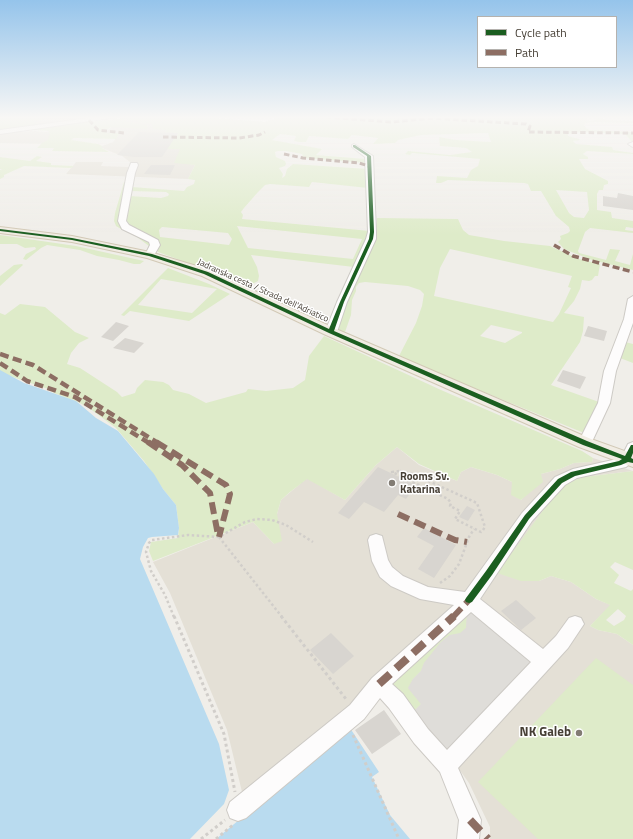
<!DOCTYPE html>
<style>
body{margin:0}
#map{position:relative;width:633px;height:839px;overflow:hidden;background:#f0eee9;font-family:"Titillium Web",sans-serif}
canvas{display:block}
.legend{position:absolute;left:477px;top:16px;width:140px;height:52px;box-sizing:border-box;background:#fff;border:1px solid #b5b2ae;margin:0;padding:5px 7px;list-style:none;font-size:12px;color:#463f35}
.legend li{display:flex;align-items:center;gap:8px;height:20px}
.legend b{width:20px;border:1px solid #b5b2ae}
</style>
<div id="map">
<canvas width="633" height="839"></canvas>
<ul class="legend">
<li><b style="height:5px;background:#1b5e20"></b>Cycle path</li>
<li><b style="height:5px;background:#8d6e63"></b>Path</li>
</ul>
</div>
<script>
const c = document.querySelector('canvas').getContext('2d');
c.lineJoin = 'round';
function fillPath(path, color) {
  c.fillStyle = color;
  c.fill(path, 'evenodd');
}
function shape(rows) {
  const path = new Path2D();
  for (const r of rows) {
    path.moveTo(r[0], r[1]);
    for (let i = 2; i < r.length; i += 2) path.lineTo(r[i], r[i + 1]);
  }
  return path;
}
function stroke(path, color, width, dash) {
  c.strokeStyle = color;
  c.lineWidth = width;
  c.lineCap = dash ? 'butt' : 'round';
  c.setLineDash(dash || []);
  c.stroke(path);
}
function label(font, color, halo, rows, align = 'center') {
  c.font = font + ' "Titillium Web",sans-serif';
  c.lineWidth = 3;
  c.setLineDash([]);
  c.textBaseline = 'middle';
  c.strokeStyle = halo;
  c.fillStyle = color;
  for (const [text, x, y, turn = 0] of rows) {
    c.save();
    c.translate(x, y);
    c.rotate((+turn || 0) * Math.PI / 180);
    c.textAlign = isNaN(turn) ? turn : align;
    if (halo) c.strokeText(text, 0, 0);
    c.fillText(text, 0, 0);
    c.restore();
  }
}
fillPath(shape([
 [0,117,176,117,166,132,200,123,231,128,229,131,140,149,180,149,182,163,195,165,188,179,66,174,76,162,103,162,101,166,129,167,130,162,122,156,102,148,102,146,113,142,120,133,107,133,106,132,122,118,11,132,35,131,58,133,45,144,0,143],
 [397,447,419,465,457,481,461,472,471,467,497,475,512,482,521,500,531,490,541,474,560,469,574,463,592,462,593,458,633,471,584,477,566,483,550,501,527,534,539,581,551,576,571,582,596,599,611,605,590,626,598,630,617,634,633,645,633,839,490,839,490,827,469,783,444,748,386,685,243,796,227,730,170,593,153,562,253,522,274,544,277,514,281,500,307,478,345,500,376,465]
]), '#e4e0d6');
fillPath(shape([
 [0,117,34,117,44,119,33,122,40,124,38,125,0,130],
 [127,117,204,117,265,122,274,119,270,117,588,117,587,121,596,120,595,117,601,117,607,120,633,121,633,123,592,122,585,123,584,125,586,128,590,130,633,132,633,143,625,134,581,132,568,134,568,136,579,139,580,140,573,141,576,144,612,147,613,150,633,153,633,154,587,151,583,154,588,157,588,159,579,159,585,169,608,181,608,184,604,185,603,190,599,190,597,194,597,210,611,212,612,218,633,221,633,228,626,227,625,230,633,231,633,233,590,228,585,232,578,251,579,253,606,260,610,249,620,250,615,261,630,265,633,254,633,270,592,260,564,249,558,242,561,239,560,236,568,233,570,231,569,227,556,216,541,191,531,191,528,184,524,183,448,180,441,183,436,183,437,176,467,178,471,170,478,166,480,159,412,153,410,155,405,154,408,151,450,155,472,152,466,148,440,146,439,137,456,140,491,142,488,133,421,135,398,140,395,143,373,144,378,138,352,135,348,139,309,136,306,142,299,142,294,141,296,136,280,134,272,140,322,149,316,155,366,159,366,163,303,158,302,154,286,151,278,151,275,152,276,157,285,161,286,164,285,166,279,168,283,174,282,178,285,176,287,169,293,164,368,169,368,188,312,182,309,187,270,184,265,185,258,192,244,208,241,212,243,215,242,219,370,231,354,267,251,255,257,267,259,276,258,281,252,284,250,289,199,267,158,252,157,247,128,226,125,220,129,196,161,198,168,196,169,194,166,192,130,191,132,187,184,191,187,187,194,184,195,180,188,179,195,165,174,163,180,149,139,149,169,137,177,136,178,133,165,132,167,130,153,129,152,124,134,121,127,119],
 [556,190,587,192,589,210,584,218,574,217,569,213],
 [237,226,362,239,353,259,248,248],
 [162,227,228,233,232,239,229,245,160,237,159,230],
 [123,118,124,120,129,122,147,125,148,129,112,127,106,130,107,133,120,133,116,139,74,138,71,140,98,144,102,146,102,148,109,152,52,151,54,148,37,148,42,143,48,140,50,134,48,131,25,129],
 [37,156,42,157,36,161,51,163,51,165,74,166,71,168,24,166,4,175,4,177,0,179,0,170,2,169,0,169,0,157,30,161],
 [124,182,127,182,120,218,149,241,151,245,149,246,137,237,121,229,116,226,114,221,115,213],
 [377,218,458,219,463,230,469,235,504,241,550,246,579,259,600,264,598,276,595,276,592,280,589,281,582,280,580,289,574,301,564,313,584,317,583,331,580,342,551,385,599,402,584,433,457,381,399,356,416,323,422,306,424,294,420,290,408,286,365,282,359,283,356,287,356,291,352,300,351,315,345,332,336,328,376,232],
 [450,249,572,276,568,287,571,288,559,314,553,322,434,296,440,268],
 [491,325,522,332,522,333,505,343,480,336],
 [0,235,76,246,144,261,140,264,134,264,119,260,97,256,80,250,47,245,41,248,26,260,23,259,26,254,36,249,35,247,25,248,17,244,0,244],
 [22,264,23,265,0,286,0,276,14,265],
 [168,268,209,284,230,294,189,321,130,311,124,316,121,315],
 [161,279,217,289,192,313,138,305],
 [20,304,45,307,75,332,89,338,79,343,71,353,67,364,80,368,117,392,122,397,135,393,137,388,145,380,163,382,169,385,173,390,189,394,206,403,246,392,248,389,266,391,293,388,305,380,309,356,324,336,441,390,582,451,593,458,592,462,574,463,560,469,541,474,543,482,521,500,511,495,512,482,497,475,471,467,461,472,457,481,419,464,397,447,376,465,345,500,307,479,290,492,281,500,277,514,282,541,274,544,253,522,153,561,149,551,151,542,178,538,179,528,176,505,163,489,144,461,116,428,89,408,78,402,54,393,48,389,7,375,0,371,0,313,5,315],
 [625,342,633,344,633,363,620,358],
 [633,471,633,570,615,562,610,567,619,575,614,583,631,591,633,589,633,645,617,634,598,630,590,626,610,605,596,599,571,582,551,576,539,581,521,581,497,573,550,501,566,483,584,477],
 [618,609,626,616,624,620,614,626,606,620],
 [467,615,466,628,460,634,450,635,441,642,424,663,421,671,413,679,408,688,421,704,415,710,408,700,388,683],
 [596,658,633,685,633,839,538,839,478,782]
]), '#deebc9');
fillPath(shape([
 [472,610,544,670,458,767,403,722,421,704,408,688,413,679,421,671,424,663,441,642,450,635,460,633,466,628,467,615]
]), '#dfddd9');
fillPath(shape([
 [0,370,24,383,76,401,96,418,118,431,154,474,163,489,176,505,179,528,178,535,152,537,148,538,143,547,140,559,219,744,229,790,224,804,190,839,0,839],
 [350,728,379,772,372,777,390,815,410,839,216,839]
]), '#b9dbef');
fillPath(shape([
 [139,132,178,133,162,157,134,157,117,155],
 [151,165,175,165,170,175,144,174],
 [618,193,633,196,633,210,603,206,603,196,617,198],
 [116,322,129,326,113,341,101,337],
 [588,326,607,331,604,341,584,336],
 [125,338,144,343,134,353,113,348],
 [563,370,586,377,580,389,557,381],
 [378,467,416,485,406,499,398,495,384,512,364,502,349,519,338,513],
 [467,506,475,510,468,521,459,517],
 [424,528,456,545,434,578,418,569,434,546,417,537],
 [516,600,536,618,521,630,501,611],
 [331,633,354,656,333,674,310,650],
 [384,710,401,734,372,754,355,730]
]), '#d8d5d0');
const minor = shape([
 [96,117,117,117,0,134,0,130,96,117],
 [633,142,633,147,631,146,628,144,633,142],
 [354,144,373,156,376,232,376,239,347,302,337,332,331,335,325,332,337,302,366,239,368,232,365,157,352,147,352,145,354,144],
 [131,163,137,163,138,165,135,173,126,221,129,225,158,240,160,245,153,257,150,258,145,255,150,245,149,242,122,229,118,221,127,173,131,163],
 [633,296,633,323,616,371,610,403,590,446,585,448,580,446,578,443,598,403,604,371,624,319,628,299,633,296],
 [633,442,633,461,626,467,577,478,565,485,532,521,480,599,543,649,556,636,569,618,575,616,581,618,584,624,568,648,458,768,481,820,479,839,457,839,459,820,440,772,414,743,389,708,380,698,364,719,246,818,238,821,230,818,227,810,230,802,350,705,372,678,454,605,420,599,391,586,380,577,372,561,368,540,370,536,376,534,382,536,388,560,392,567,403,576,428,587,465,592,522,513,555,477,573,469,617,459,622,456,628,444,633,442],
 [471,612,531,662,447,750,428,729,403,694,392,684,471,612]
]);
const major = shape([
 [0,227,72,236,150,252,210,270,336,329,591,439,633,454,633,467,579,447,326,335,202,276,147,258,72,242,0,233,0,227]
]);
stroke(minor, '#cdcac5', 2);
stroke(major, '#d2c9b6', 2);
stroke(shape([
 [400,471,413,474,477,503,485,527,483,530,481,532,455,519,460,511,450,506,451,503,448,499,392,472,400,471],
 [219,537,282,617],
 [440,583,450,576,459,564,469,537,474,529],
 [174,617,165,595,151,571,146,552,149,543,152,540,188,535,219,537,245,522,257,519,272,520,286,525,313,542]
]), '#d1ceca', 2.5, [2.5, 2.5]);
stroke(shape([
 [174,616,224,734,235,792],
 [281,616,346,699],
 [353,735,399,839],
 [201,839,225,820],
 [216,839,233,825]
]), '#d1ceca', 3, [3, 3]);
fillPath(minor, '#fdfcfc');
fillPath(major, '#f1ece3');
stroke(shape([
 [326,117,392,122,431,118,526,124,530,126,528,132,633,133],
 [89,120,98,130,124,133],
 [163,137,239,138,259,135,265,132],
 [284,154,303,158,359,163,369,166]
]), '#8d6e63', 3, [5.5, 3]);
stroke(shape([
 [554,245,573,256,633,272]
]), '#8d6e63', 3.5, [7, 3.5]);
stroke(shape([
 [0,354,33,365,158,443],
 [0,363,27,381,75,397,149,443]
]), '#8d6e63', 4.5, [9, 4.5]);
stroke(shape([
 [148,442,182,465,210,493,218,535],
 [156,442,226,485,230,494,219,537],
 [398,514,455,540,467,542],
 [453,617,469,600]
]), '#8d6e63', 6, [12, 6]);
stroke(shape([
 [379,684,454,616],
 [470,820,488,839]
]), '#8d6e63', 8, [15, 8]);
fillPath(shape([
 [353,145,355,145,371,156,374,232,373,239,344,302,334,331,587,441,625,456,631,445,633,445,633,453,631,458,633,459,633,463,628,462,621,465,575,476,562,483,529,519,492,575,472,602,469,603,466,602,465,600,466,598,486,571,525,515,558,479,571,472,619,461,622,459,583,445,329,333,204,274,149,256,72,240,0,231,0,229,72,238,152,254,208,272,329,329,340,302,369,239,370,232,367,156,353,147,353,145]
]), '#1b5e20');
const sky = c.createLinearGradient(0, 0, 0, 235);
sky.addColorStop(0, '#95c4eb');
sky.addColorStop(0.5, '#f8f7f5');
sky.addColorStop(1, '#f8f7f500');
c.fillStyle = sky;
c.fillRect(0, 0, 633, 235);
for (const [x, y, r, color] of [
 [392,483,4,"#827c74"],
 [579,733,4,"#827c74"]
]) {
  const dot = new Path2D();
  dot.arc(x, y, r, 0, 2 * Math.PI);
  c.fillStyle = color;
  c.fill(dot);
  stroke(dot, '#fff', 1.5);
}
label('9px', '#463f35', '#fff', [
 ["Jadranska cesta / Strada dell'Adriatico",263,291,24]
]);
label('bold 11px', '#463f35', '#fff', [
 ["Rooms Sv.",400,477],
 ["Katarina",400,490]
], 'left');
label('bold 13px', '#463f35', '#fff', [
 ["NK Galeb",571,733]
], 'right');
</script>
